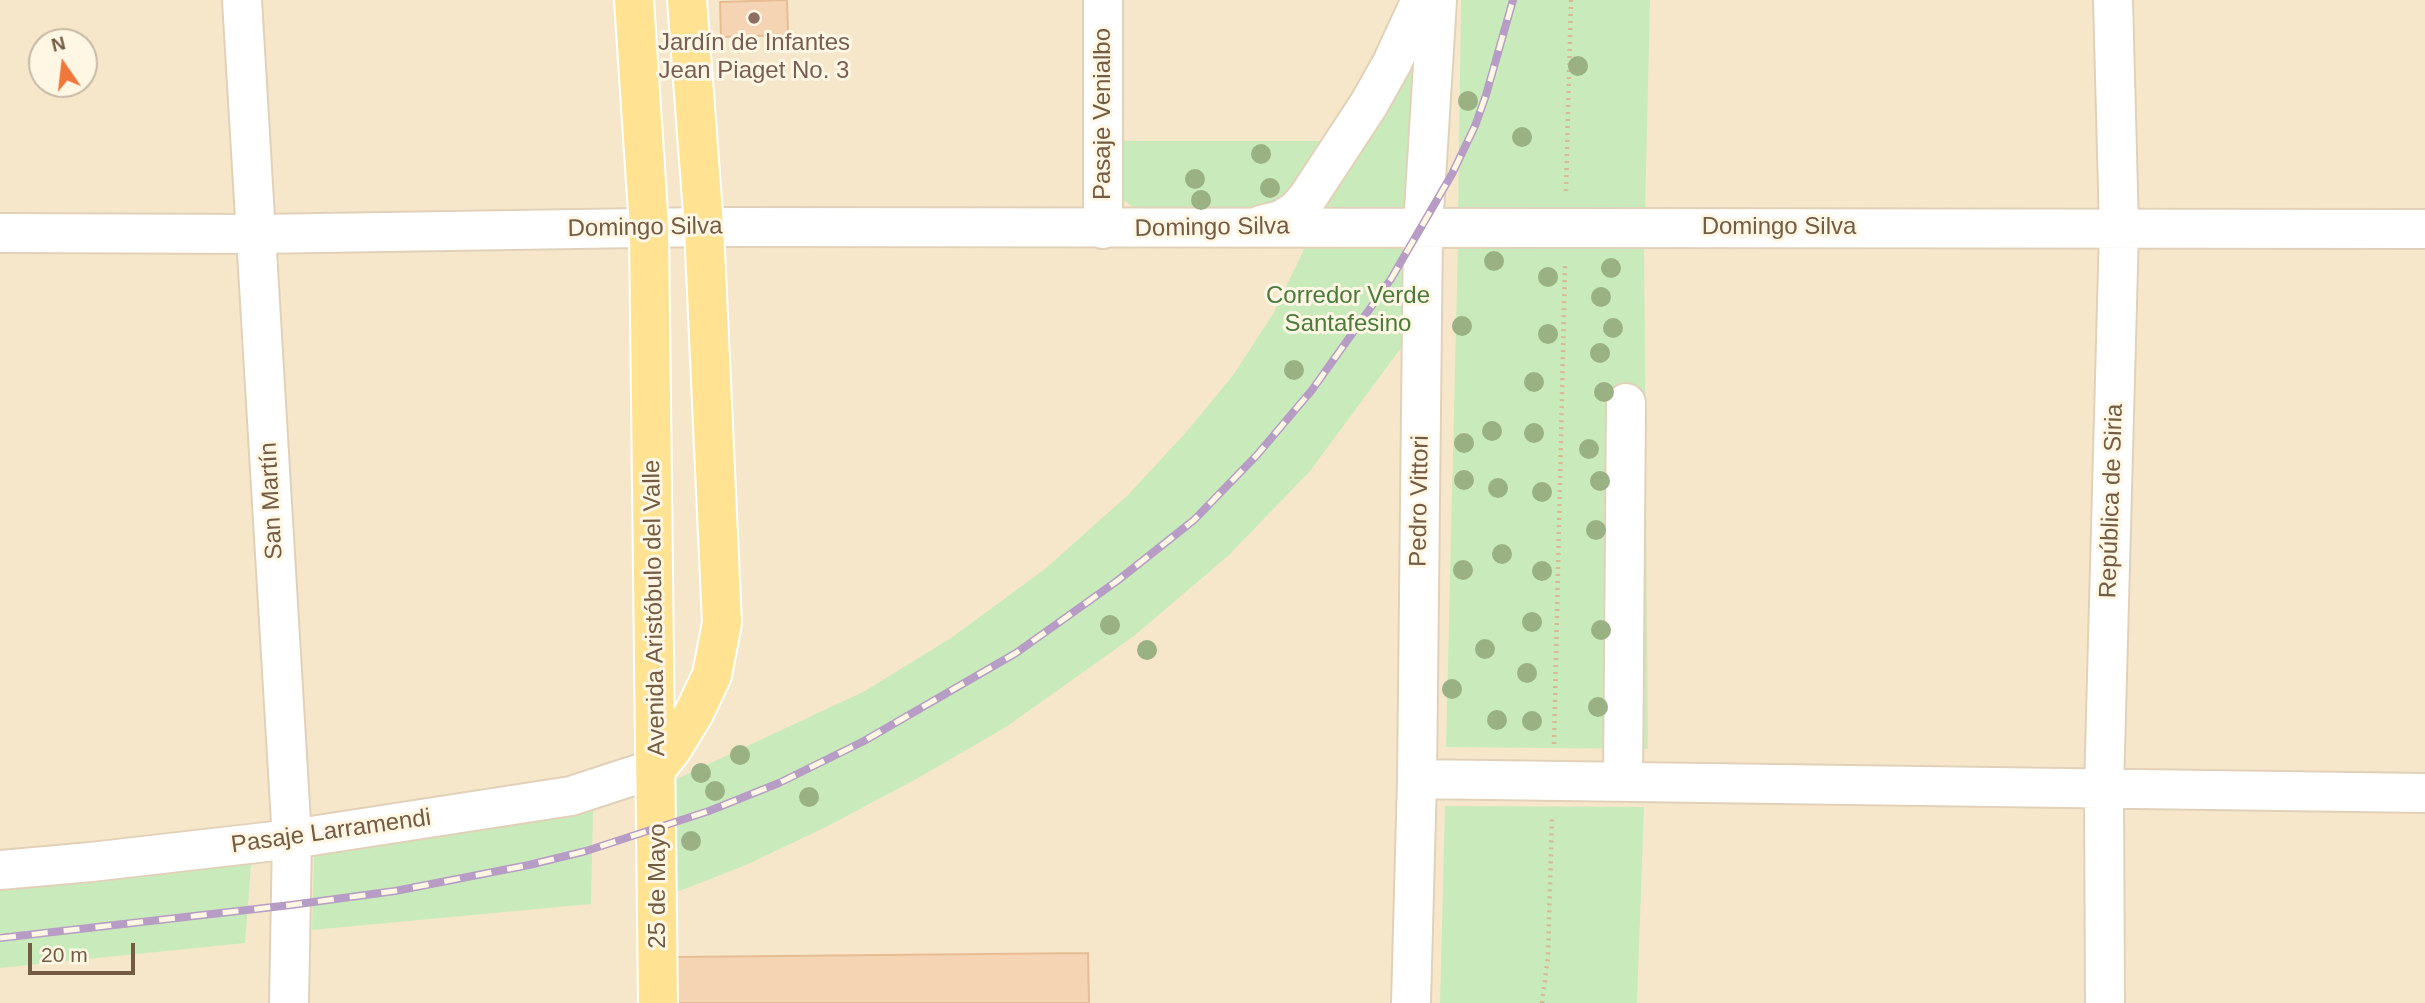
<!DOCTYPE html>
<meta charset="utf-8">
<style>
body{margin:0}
#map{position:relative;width:2425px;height:1003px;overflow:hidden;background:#fef4dd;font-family:Arial,sans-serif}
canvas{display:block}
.north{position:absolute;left:28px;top:28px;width:70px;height:70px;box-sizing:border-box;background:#fff7e4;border:2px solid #c7b9a4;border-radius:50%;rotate:346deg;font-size:19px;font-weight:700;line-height:28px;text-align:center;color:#745b44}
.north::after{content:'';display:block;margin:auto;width:24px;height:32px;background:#f07639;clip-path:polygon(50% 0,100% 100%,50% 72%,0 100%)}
.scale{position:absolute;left:28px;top:943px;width:107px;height:32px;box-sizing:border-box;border:4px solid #745b44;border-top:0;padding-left:9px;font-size:21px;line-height:24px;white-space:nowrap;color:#745b44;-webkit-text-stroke:5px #fff7e4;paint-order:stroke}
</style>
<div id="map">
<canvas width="2425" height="1003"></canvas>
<div class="north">N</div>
<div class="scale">20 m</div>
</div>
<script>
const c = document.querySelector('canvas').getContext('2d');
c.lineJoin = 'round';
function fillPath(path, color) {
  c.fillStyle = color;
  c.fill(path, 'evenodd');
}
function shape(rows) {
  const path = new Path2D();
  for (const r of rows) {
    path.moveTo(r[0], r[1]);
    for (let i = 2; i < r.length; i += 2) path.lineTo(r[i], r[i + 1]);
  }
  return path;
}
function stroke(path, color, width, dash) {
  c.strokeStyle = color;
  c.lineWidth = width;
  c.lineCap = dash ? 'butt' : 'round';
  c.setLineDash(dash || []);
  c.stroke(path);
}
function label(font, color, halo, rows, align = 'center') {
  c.font = font + ' Arial,sans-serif';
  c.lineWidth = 6;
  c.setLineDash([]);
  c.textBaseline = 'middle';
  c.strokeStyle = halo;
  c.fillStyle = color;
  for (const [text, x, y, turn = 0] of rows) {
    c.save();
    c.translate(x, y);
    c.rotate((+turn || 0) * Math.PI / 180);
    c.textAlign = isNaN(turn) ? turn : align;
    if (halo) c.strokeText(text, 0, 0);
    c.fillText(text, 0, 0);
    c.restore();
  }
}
fillPath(shape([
 [0,0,2425,0,2425,1003,0,1003],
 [42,42,84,42,84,84,42,84]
]), '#f6e7cb');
fillPath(shape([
 [1461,0,1650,0,1645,215,1458,216],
 [1429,16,1425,217,1312,217],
 [1122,141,1327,141,1285,196,1260,210,1137,210,1124,200],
 [1308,241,1426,242,1424,317,1310,471,1229,555,1134,636,1006,727,918,778,828,826,746,865,669,895,664,785,865,691,951,638,1045,569,1128,495,1189,429,1234,374,1273,314],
 [1644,241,1648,749,1446,747,1458,242],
 [1445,806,1644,807,1637,1003,1440,1003],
 [593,809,591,904,312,930,314,848],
 [252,852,245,943,0,968,0,880]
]), '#c9ebbb');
const building = shape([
 [787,0,788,35,721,37,720,2,787,0],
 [1088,953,1089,1003,678,1003,677,957,1088,953]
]);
fillPath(building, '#f5d4b3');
stroke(building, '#e8bc92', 2);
const minor = shape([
 [242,0,292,839,289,1003],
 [1103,0,1103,229],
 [1261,225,1281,220,1297,210,1308,197,1369,104,1392,63,1421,0],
 [0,233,257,234,704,227,2425,229],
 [1417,779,2425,793],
 [1623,781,1626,403],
 [0,870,91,862,292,839,571,796,657,768],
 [1411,1003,1417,779,1423,227,1437,0],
 [2105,1003,2104,789,2119,229,2113,0]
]);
const major = shape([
 [634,0,649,228,658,1003],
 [657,768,672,749,694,713,712,675,722,623,704,227,687,0]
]);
stroke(minor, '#e2d1b9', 42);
stroke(major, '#fff', 42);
stroke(shape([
 [1566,191,1571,0],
 [1554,744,1565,266],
 [1542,1003,1548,957,1552,819]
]), '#d9b897', 4.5, [2, 5]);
stroke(minor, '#fff', 38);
stroke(major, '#ffe392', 38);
const rail = shape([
 [0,938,291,905,395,891,529,865,586,851,709,811,779,783,864,741,1016,653,1117,581,1194,520,1257,455,1312,390,1391,279,1452,174,1475,126,1486,95,1513,0]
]);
stroke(rail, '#b79cc6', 8);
stroke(rail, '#fff7e4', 5, [16]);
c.fillStyle = '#9ab184';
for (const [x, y] of [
 [1578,66],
 [1468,101],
 [1522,137],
 [1261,154],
 [1195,179],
 [1270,188],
 [1201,200],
 [1494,261],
 [1611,268],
 [1548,277],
 [1601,297],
 [1462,326],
 [1613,328],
 [1548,334],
 [1600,353],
 [1294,370],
 [1534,382],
 [1604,392],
 [1492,431],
 [1534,433],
 [1464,443],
 [1589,449],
 [1464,480],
 [1600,481],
 [1498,488],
 [1542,492],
 [1596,530],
 [1502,554],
 [1463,570],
 [1542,571],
 [1532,622],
 [1110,625],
 [1601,630],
 [1485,649],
 [1147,650],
 [1527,673],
 [1452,689],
 [1598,707],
 [1497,720],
 [1532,721],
 [740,755],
 [701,773],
 [715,791],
 [809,797],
 [691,841]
]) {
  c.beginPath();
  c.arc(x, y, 10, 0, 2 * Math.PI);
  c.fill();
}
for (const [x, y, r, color] of [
 [754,18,7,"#8d6e63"]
]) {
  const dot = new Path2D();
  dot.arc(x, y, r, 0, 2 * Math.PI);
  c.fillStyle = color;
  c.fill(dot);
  stroke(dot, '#fff7e4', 2.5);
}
label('24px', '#785e54', '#fff7e4', [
 ["Jardín de Infantes",754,43],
 ["Jean Piaget No. 3",754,71]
]);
label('24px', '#745b44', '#fff7e4', [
 ["Pasaje Venialbo",1103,114,-90],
 ["Domingo Silva",1779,227],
 ["Domingo Silva",645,228,-1],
 ["Domingo Silva",1212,228,-1],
 ["San Martín",272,501,-93],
 ["Pedro Vittori",1420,501,-89],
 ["República de Siria",2112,501,-88],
 ["Avenida Aristóbulo del Valle",655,608,-91],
 ["Pasaje Larramendi",331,832,-8],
 ["25 de Mayo",658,886,-90]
]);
label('24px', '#487b3c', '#fff7e4', [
 ["Corredor Verde",1348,296],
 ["Santafesino",1348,324]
]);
</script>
